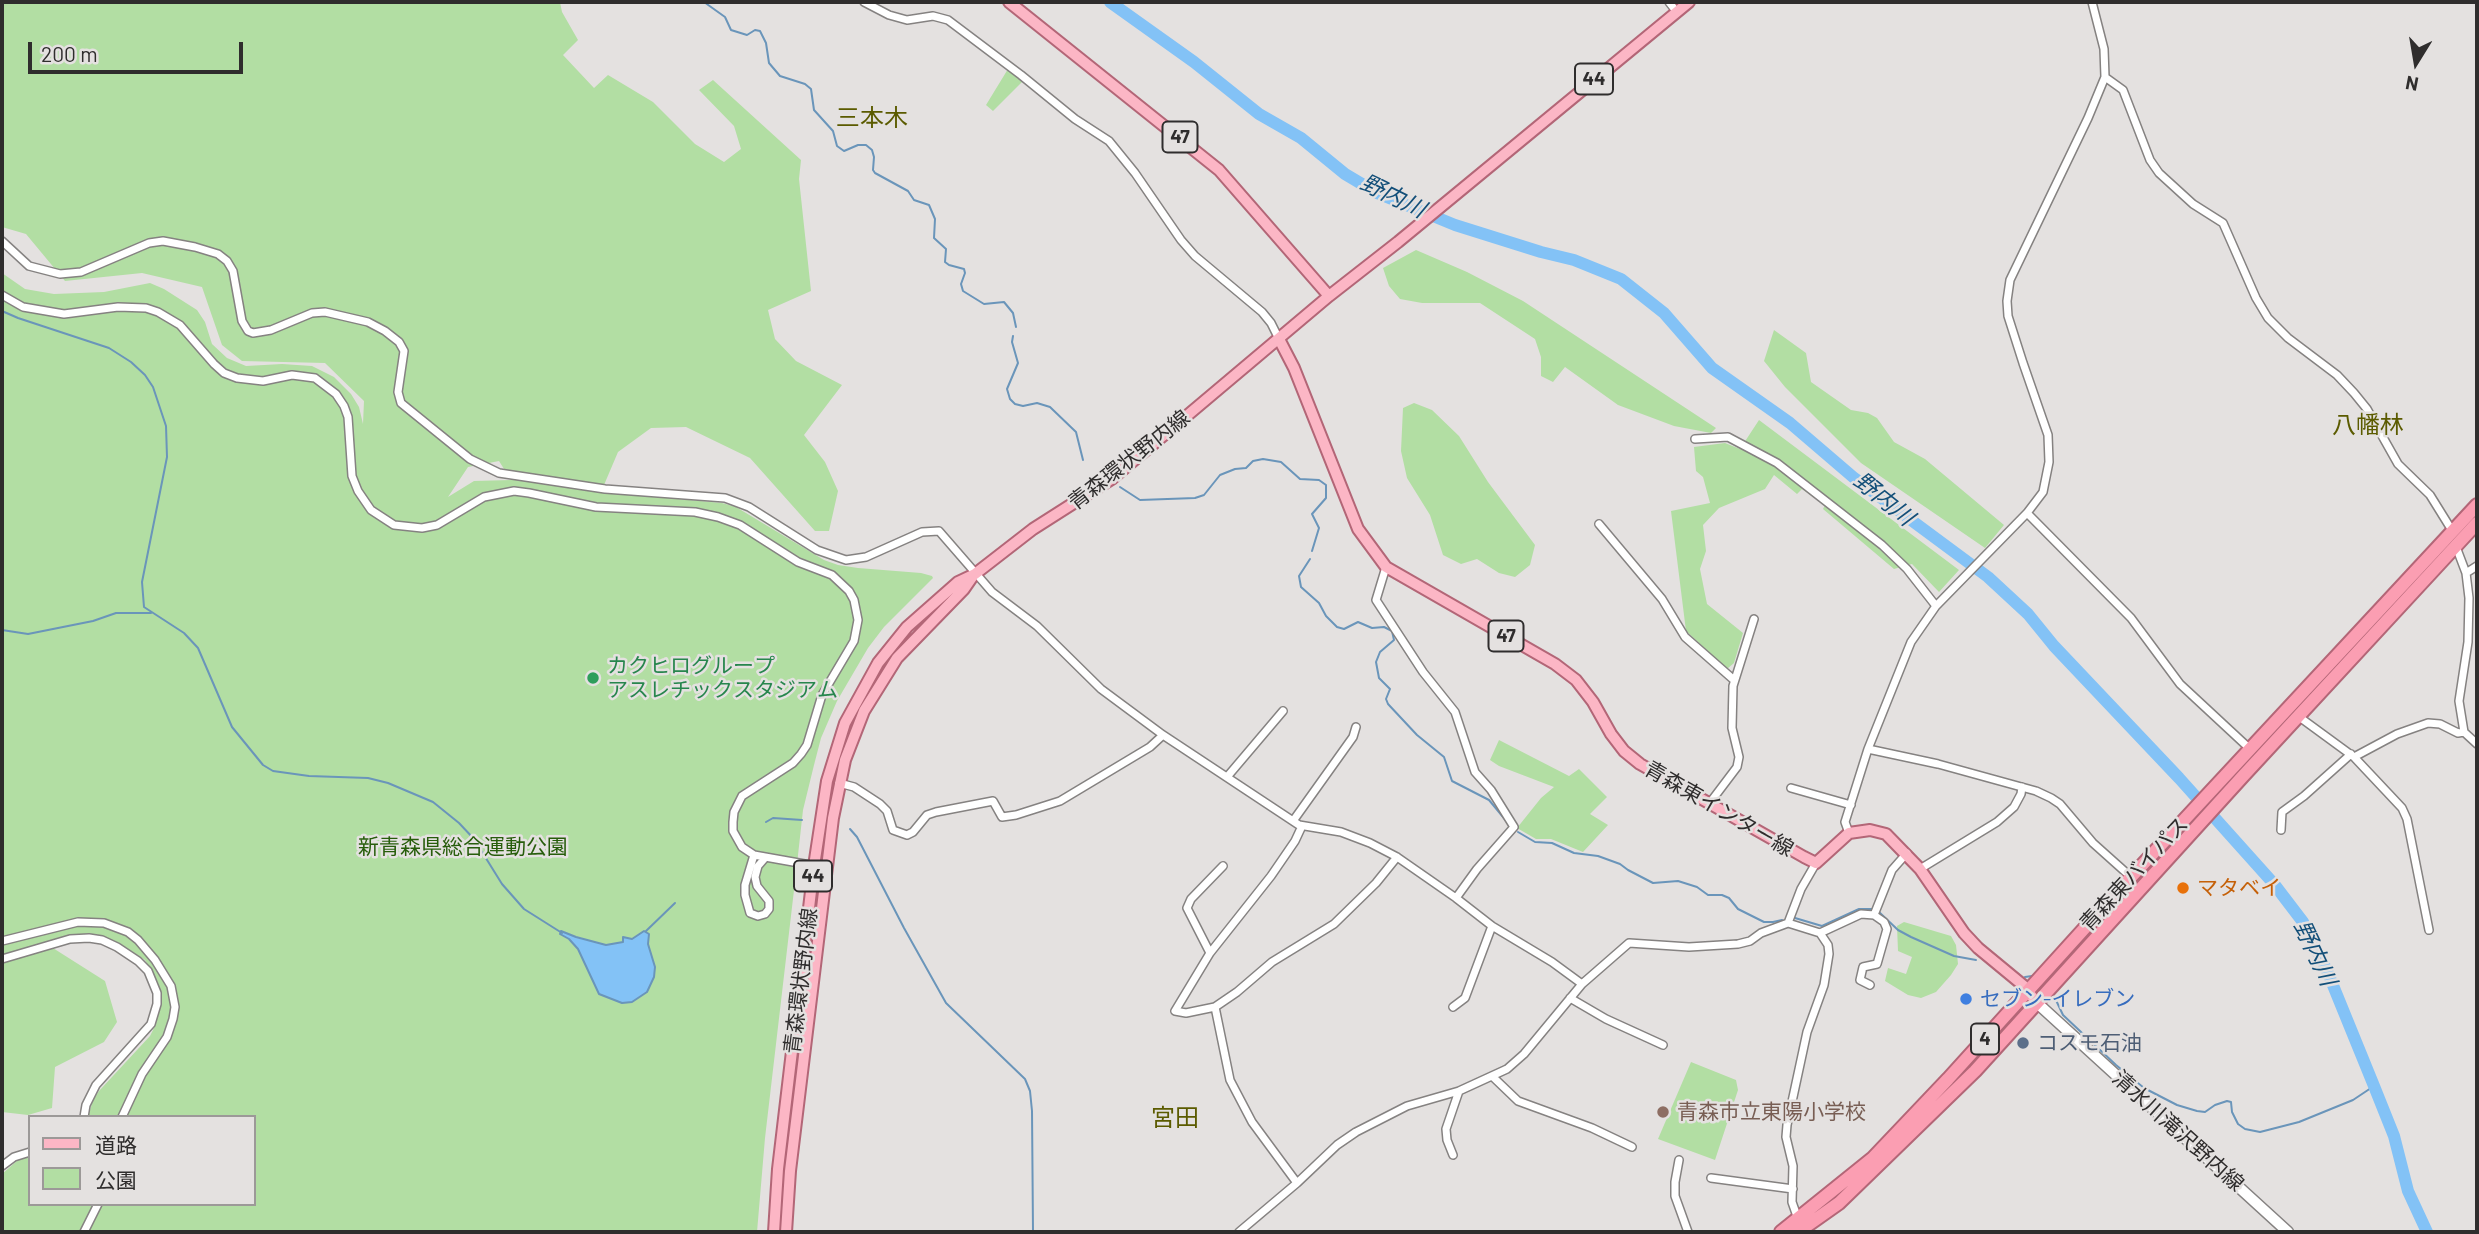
<!DOCTYPE html>
<meta charset="utf-8">
<style>
body{margin:0}
#map{position:relative;width:2479px;height:1234px;overflow:hidden;background:#e4e1e0;font-family:Barlow,"Noto Sans JP",sans-serif}
canvas{display:block}
.frame{position:absolute;inset:0;border:4px solid #2f2d2d;pointer-events:none}
.legend{position:absolute;left:28px;top:1115px;width:228px;height:91px;box-sizing:border-box;background:#e4e1e0;border:2px solid #9c9998;margin:0;padding:9px 12px;list-style:none;font-size:21px;color:#2f2d2d}
.legend li{display:flex;align-items:center;gap:14px;height:35px}
.legend b{width:35px;border:2px solid #9c9998}
.north{position:absolute;left:2381px;top:28px;width:70px;height:70px;-webkit-text-stroke:5px #e4e1e0;paint-order:stroke;rotate:191deg;font-size:19px;font-weight:700;line-height:28px;text-align:center;color:#2f2d2d}
.north::after{content:'';display:block;margin:auto;width:24px;height:32px;background:#2f2d2d;clip-path:polygon(50% 0,100% 100%,50% 72%,0 100%)}
.scale{position:absolute;left:28px;top:42px;width:215px;height:32px;box-sizing:border-box;border:4px solid #2f2d2d;border-top:0;padding-left:9px;font-size:21px;line-height:24px;white-space:nowrap;color:#2f2d2d;-webkit-text-stroke:5px #e4e1e0;paint-order:stroke}
</style>
<div id="map">
<canvas width="2479" height="1234"></canvas>
<div class="frame"></div>
<ul class="legend">
<li><b style="height:9px;background:#fcb6c5"></b>道路</li>
<li><b style="height:19px;background:#b2dea3"></b>公園</li>
</ul>
<div class="north">N</div>
<div class="scale">200 m</div>
</div>
<script>
const c = document.querySelector('canvas').getContext('2d');
c.lineJoin = 'round';
function fillPath(path, color) {
  c.fillStyle = color;
  c.fill(path, 'evenodd');
}
function shape(rows) {
  const path = new Path2D();
  for (const r of rows) {
    path.moveTo(r[0], r[1]);
    for (let i = 2; i < r.length; i += 2) path.lineTo(r[i], r[i + 1]);
  }
  return path;
}
function stroke(path, color, width, dash) {
  c.strokeStyle = color;
  c.lineWidth = width;
  c.lineCap = dash ? 'butt' : 'round';
  c.setLineDash(dash || []);
  c.stroke(path);
}
function label(font, color, halo, rows, align = 'center') {
  c.font = font + ' Barlow,"Noto Sans JP",sans-serif';
  c.lineWidth = 5;
  c.setLineDash([]);
  c.textBaseline = 'middle';
  c.strokeStyle = halo;
  c.fillStyle = color;
  for (const [text, x, y, turn = 0] of rows) {
    c.save();
    c.translate(x, y);
    c.rotate((+turn || 0) * Math.PI / 180);
    c.textAlign = isNaN(turn) ? turn : align;
    if (halo) c.strokeText(text, 0, 0);
    c.fillText(text, 0, 0);
    c.restore();
  }
}
fillPath(shape([
 [2,2,560,2,562,12,578,40,563,55,594,88,608,75,653,102,695,144,724,162,741,149,734,126,699,90,713,80,801,160,799,179,811,291,768,310,775,339,796,361,842,385,804,435,825,462,838,491,829,531,815,531,750,458,686,427,651,428,618,452,601,492,722,503,736,507,824,560,838,565,858,568,921,573,932,576,933,578,884,627,868,648,837,701,821,738,814,765,803,810,796,873,765,1138,757,1232,2,1232,2,1174,18,1160,30,1157,30,1204,254,1204,254,1117,88,1117,93,1100,99,1091,150,1036,156,1024,160,999,158,983,145,960,119,943,94,934,77,934,45,943,105,981,117,1022,104,1042,55,1067,52,1108,28,1115,2,1112,2,273,25,289,54,294,104,292,150,283,164,289,197,310,205,322,212,344,227,358,246,366,282,364,312,366,334,377,351,394,359,407,363,424,364,401,325,363,242,361,222,345,202,287,142,273,65,281,26,234,2,227],
 [499,461,511,480,474,481,448,497,468,467],
 [1008,69,1023,81,993,111,986,105],
 [1416,250,1467,272,1523,301,1716,428,1711,433,1674,426,1618,405,1565,367,1553,382,1541,376,1541,357,1535,339,1480,303,1422,303,1400,299,1389,286,1383,268],
 [1774,330,1806,353,1811,382,1851,410,1868,413,1877,418,1894,442,1925,459,2004,525,1985,548,1861,463,1785,387,1764,361],
 [1414,403,1432,410,1459,436,1488,482,1535,545,1530,565,1515,577,1499,573,1477,559,1461,564,1443,555,1430,515,1407,478,1401,451,1403,408],
 [1759,420,1959,570,1939,592,1912,564,1894,569,1823,509,1825,505,1802,489,1797,494,1774,475,1765,489,1719,508,1703,525,1706,551,1700,569,1707,604,1743,633,1734,663,1727,669,1686,631,1671,511,1710,503,1703,477,1696,471,1694,447,1725,443,1740,449],
 [1499,740,1569,776,1579,769,1607,797,1590,814,1608,825,1583,852,1551,839,1536,839,1517,828,1541,798,1554,787,1499,766,1490,760],
 [1904,922,1951,936,1956,945,1958,964,1951,975,1936,992,1921,998,1908,995,1885,981,1888,968,1906,974,1912,957,1898,951,1897,926],
 [1691,1062,1736,1080,1738,1090,1715,1160,1658,1139]
]), '#b2dea3');
const water = shape([
 [561,931,576,937,606,945,623,942,623,937,632,939,644,931,649,934,648,944,655,967,654,977,647,992,632,1002,622,1003,599,994,578,949,569,939,560,934,561,931]
]);
fillPath(water, '#83c2f6');
stroke(water, '#6a95ba', 2);
stroke(shape([
 [704,2,725,17,731,30,747,35,755,30,760,31,766,43,769,63,780,76,805,84,811,89,814,110,833,131,837,146,844,151,858,145,866,145,872,150,874,157,873,170,875,173,908,191,914,200,929,205,935,219,934,238,946,249,945,262,949,265,964,269,965,273,961,284,963,291,984,304,1004,302,1013,313,1016,327],
 [2,311,18,318,109,348,131,362,145,375,153,387,166,426,167,457,142,582,144,607,184,633,198,648,232,727,263,765,273,771,309,776,368,778,388,783,433,802,459,823,474,839,502,884,524,909,562,933],
 [1013,336,1012,342,1018,363,1007,389,1010,399,1015,404,1023,406,1037,403,1050,407,1076,432,1083,460],
 [1120,487,1140,500,1195,498,1204,495,1220,475,1235,469,1246,468,1253,461,1263,459,1281,462,1300,479,1319,480,1326,485,1326,498,1312,514,1319,528,1312,551],
 [1310,559,1299,576,1301,587,1319,603,1326,616,1337,627,1344,629,1358,622,1372,628,1384,627,1392,631,1394,640,1380,652,1376,662,1379,678,1390,689,1386,699,1388,704,1417,735,1444,757,1452,781,1489,800,1508,823],
 [2,630,28,634,93,621,116,613,151,613],
 [766,822,773,818,802,820],
 [850,829,857,837,904,928,946,1003,1025,1079,1030,1091,1032,1111,1033,1232],
 [1518,832,1535,842,1552,843,1574,853,1598,856,1620,864,1628,870,1653,883,1678,881,1697,887,1708,895,1722,895,1729,898,1738,909,1764,922,1773,922,1782,920],
 [1879,912,1898,930,1911,937,1954,956,1976,960],
 [1795,918,1822,926,1859,909,1872,909],
 [646,931,675,903],
 [2025,977,2032,976],
 [2054,996,2063,1015,2116,1065,2144,1088,2177,1105,2197,1111,2205,1112,2215,1105,2227,1101,2231,1102,2232,1112,2238,1124,2245,1129,2260,1132,2299,1122,2353,1100,2374,1086]
]), '#6a95ba', 2);
stroke(shape([
 [1110,2,1194,62,1259,114,1301,138,1345,174,1377,193,1455,225,1541,252,1574,260,1621,279,1664,313,1712,368,1790,423,1853,477,1988,577,2028,614,2054,646,2179,778,2274,884,2303,922,2328,973,2374,1086,2394,1136,2408,1191,2427,1232]
]), '#83c2f6', 12);
const minor = shape([
 [864,2,889,15,907,20,933,16,948,20,1021,75,1075,119,1109,141,1135,173,1181,240,1195,256,1262,312,1271,323,1279,339],
 [1669,2,1676,11],
 [2105,77,2123,90,2150,160,2159,173,2193,204,2223,223,2256,298,2268,318,2288,338,2337,375,2354,393,2367,409,2398,464,2430,495,2453,532],
 [2,241,29,266,60,274,81,272,149,243,163,241,195,247,218,254,227,261,233,271,242,321,248,331,253,333,271,330,312,313,325,312,368,322,385,331,399,342,404,351,398,392,401,403,470,459,499,473,605,489,725,498,749,507,817,550,846,560,866,557,922,532,939,531,992,592,1037,626,1101,689,1163,735,1299,825,1341,832,1370,843,1397,857,1456,898,1492,926,1552,962,1582,984],
 [2,295,23,307,64,314,118,307,146,308,158,312,180,325,214,364,224,373,237,378,263,381,292,375,315,378,336,394,344,406,348,417,352,476,358,491,371,510,394,525,422,528,437,525,484,497,514,491,529,493,596,507,695,512,718,517,740,525,798,562,832,575,849,591,854,600,858,620,854,641,822,695,807,745,801,754,793,763,742,796,734,812,733,822,733,831,742,847,754,855,827,868],
 [1695,439,1728,437,1777,463,1882,545,1907,569,1936,606],
 [2027,513,2131,618,2180,684,2250,749],
 [1599,524,1662,599,1685,637,1734,680],
 [2455,544,2466,573,2469,598,2468,642,2459,701,2464,732,2477,744],
 [1386,567,1376,600,1423,672,1455,712,1475,772,1491,790,1514,827,1477,869,1456,898],
 [2466,573,2477,566],
 [2298,716,2354,757,2402,808,2407,819,2429,930],
 [1868,749,1938,764,2036,791,2051,798,2060,804,2093,843,2131,877],
 [2354,757,2397,734,2428,723,2440,724,2458,733,2464,732],
 [1227,777,1283,711],
 [839,783,854,787,880,804,887,811,893,830,907,835,913,832,927,815,936,812,993,801,1002,817,1016,815,1060,801,1150,747,1163,735],
 [1791,788,1851,805],
 [1709,804,1737,767,1739,757,1732,728,1733,686,1754,619],
 [1293,821,1353,737,1356,727],
 [1302,826,1295,841,1271,876,1210,953,1175,1011,1186,1013,1215,1007,1237,992,1272,962,1334,924,1376,883,1397,857],
 [2281,830,2282,812,2304,796,2351,754],
 [1849,833,1845,822,1868,749,1911,642,1936,606,2027,513,2043,492,2049,462,2048,435,2023,363,2008,316,2007,301,2010,280,2088,118,2105,77,2104,49,2092,2],
 [754,855,745,885,745,895,750,913,758,916,765,914,769,909,769,901,757,886,755,877,758,866,765,858],
 [1920,869,1997,822,2014,807,2021,794,2022,787],
 [1874,915,1892,870,1907,853],
 [1788,923,1801,889,1816,863],
 [1820,933,1861,914,1874,915,1884,922,1887,929,1877,964,1863,967,1860,980,1870,985],
 [2,941,78,922,104,923,128,932,138,940,155,960,171,986,175,1007,173,1019,167,1037,142,1074,122,1117],
 [1210,953,1187,908,1191,899,1223,866],
 [2,959,70,939,89,938,102,940,117,947,138,961,148,971,157,993,157,1004,151,1024,96,1085,86,1105,84,1117],
 [1570,998,1606,1019,1663,1045],
 [1215,1007,1230,1080,1252,1122,1297,1183],
 [1453,1007,1465,998,1492,926],
 [1493,1077,1518,1101,1592,1128,1632,1147],
 [1453,1155,1447,1140,1446,1129,1459,1091],
 [1679,1160,1675,1182,1675,1196,1688,1232],
 [2,1166,14,1157,30,1152],
 [1711,1178,1793,1189],
 [84,1232,98,1204],
 [1239,1232,1297,1183,1337,1145,1356,1132,1407,1106,1459,1091,1507,1069,1524,1054,1582,984,1629,943,1689,947,1738,944,1750,941,1761,933,1788,923,1820,933,1828,945,1829,954,1824,985,1807,1032,1787,1125,1786,1137,1793,1166,1792,1202,1798,1219]
]);
const secondary = shape([
 [2036,1002,2288,1232]
]);
const primary = shape([
 [1009,2,1219,170,1329,296],
 [1279,339,1294,368,1358,529,1386,567,1555,664,1576,680,1593,702,1611,734,1624,751,1640,764,1804,857,1816,863,1849,833,1870,830,1886,834,1920,869,1964,933,1978,948,2024,986,2036,1002],
 [774,1232,778,1169,814,866,827,781,845,723,878,663,907,627,958,582,975,574,1033,529,1113,478,1329,296,1398,242,1689,2],
 [786,1232,790,1171,833,818,845,760,864,711,897,658,964,589,973,576]
]);
const trunk = shape([
 [1781,1232,1873,1158,1948,1079,2131,877,2477,505],
 [1798,1232,1839,1203,1975,1071,2243,776,2477,523]
]);
stroke(minor, '#858281', 10);
stroke(secondary, '#858281', 13);
stroke(primary, '#b36677', 14);
stroke(trunk, '#b36677', 16);
stroke(minor, '#fff', 7);
stroke(secondary, '#fff', 10);
stroke(primary, '#fcb6c5', 10);
stroke(trunk, '#fb9eb2', 12);
for (const [x, y, r, color] of [
 [593,678,7,"#2e9e5b"],
 [2183,888,7,"#e8710a"],
 [1966,999,7,"#3f7fe0"],
 [2023,1043,7,"#5c6f8a"],
 [1663,1112,7,"#8d6e63"]
]) {
  const dot = new Path2D();
  dot.arc(x, y, r, 0, 2 * Math.PI);
  c.fillStyle = color;
  c.fill(dot);
  stroke(dot, '#e4e1e0', 2.5);
}
for (const [x, y, w] of [
 [1594,79,38],
 [1180,137,35],
 [1506,636,35],
 [813,876,38],
 [1985,1039,28]
]) {
  const box = new Path2D();
  box.roundRect(x - w / 2, y - 15.5, w, 31, 5);
  c.fillStyle = '#e4e1e0';
  c.fill(box);
  stroke(box, '#2f2d2d', 2);
}
label('bold 19px', '#2f2d2d', null, [
 ["44",1594,79],
 ["47",1180,137],
 ["47",1506,636],
 ["44",813,876],
 ["4",1985,1039]
]);
label('21px', '#2f2d2d', '#e4e1e0', [
 ["青森環状野内線",1129,460,-38],
 ["青森東インター線",1719,809,30],
 ["青森東バイパス",2134,874,-47],
 ["青森環状野内線",801,981,-83],
 ["清水川滝沢野内線",2178,1131,42]
]);
label('21px', '#27864d', '#e4e1e0', [
 ["カクヒログループ",607,666],
 ["アスレチックスタジアム",607,690]
], 'left');
label('21px', '#275d0b', '#e4e1e0', [
 ["新青森県総合運動公園",463,847]
]);
label('21px', '#c56008', '#e4e1e0', [
 ["マタベイ",2197,888]
], 'left');
label('21px', '#366cbe', '#e4e1e0', [
 ["セブン-イレブン",1980,999]
], 'left');
label('21px', '#4e5e75', '#e4e1e0', [
 ["コスモ石油",2037,1043]
], 'left');
label('21px', '#785e54', '#e4e1e0', [
 ["青森市立東陽小学校",1677,1112]
], 'left');
label('italic 23px', '#134f79', '#e4e1e0', [
 ["野内川",1393,196,26],
 ["野内川",1884,499,39],
 ["野内川",2315,953,65]
]);
label('24px', '#5b5b00', '#e4e1e0', [
 ["三本木",872,118],
 ["八幡林",2368,425],
 ["宮田",1175,1118]
]);
</script>
